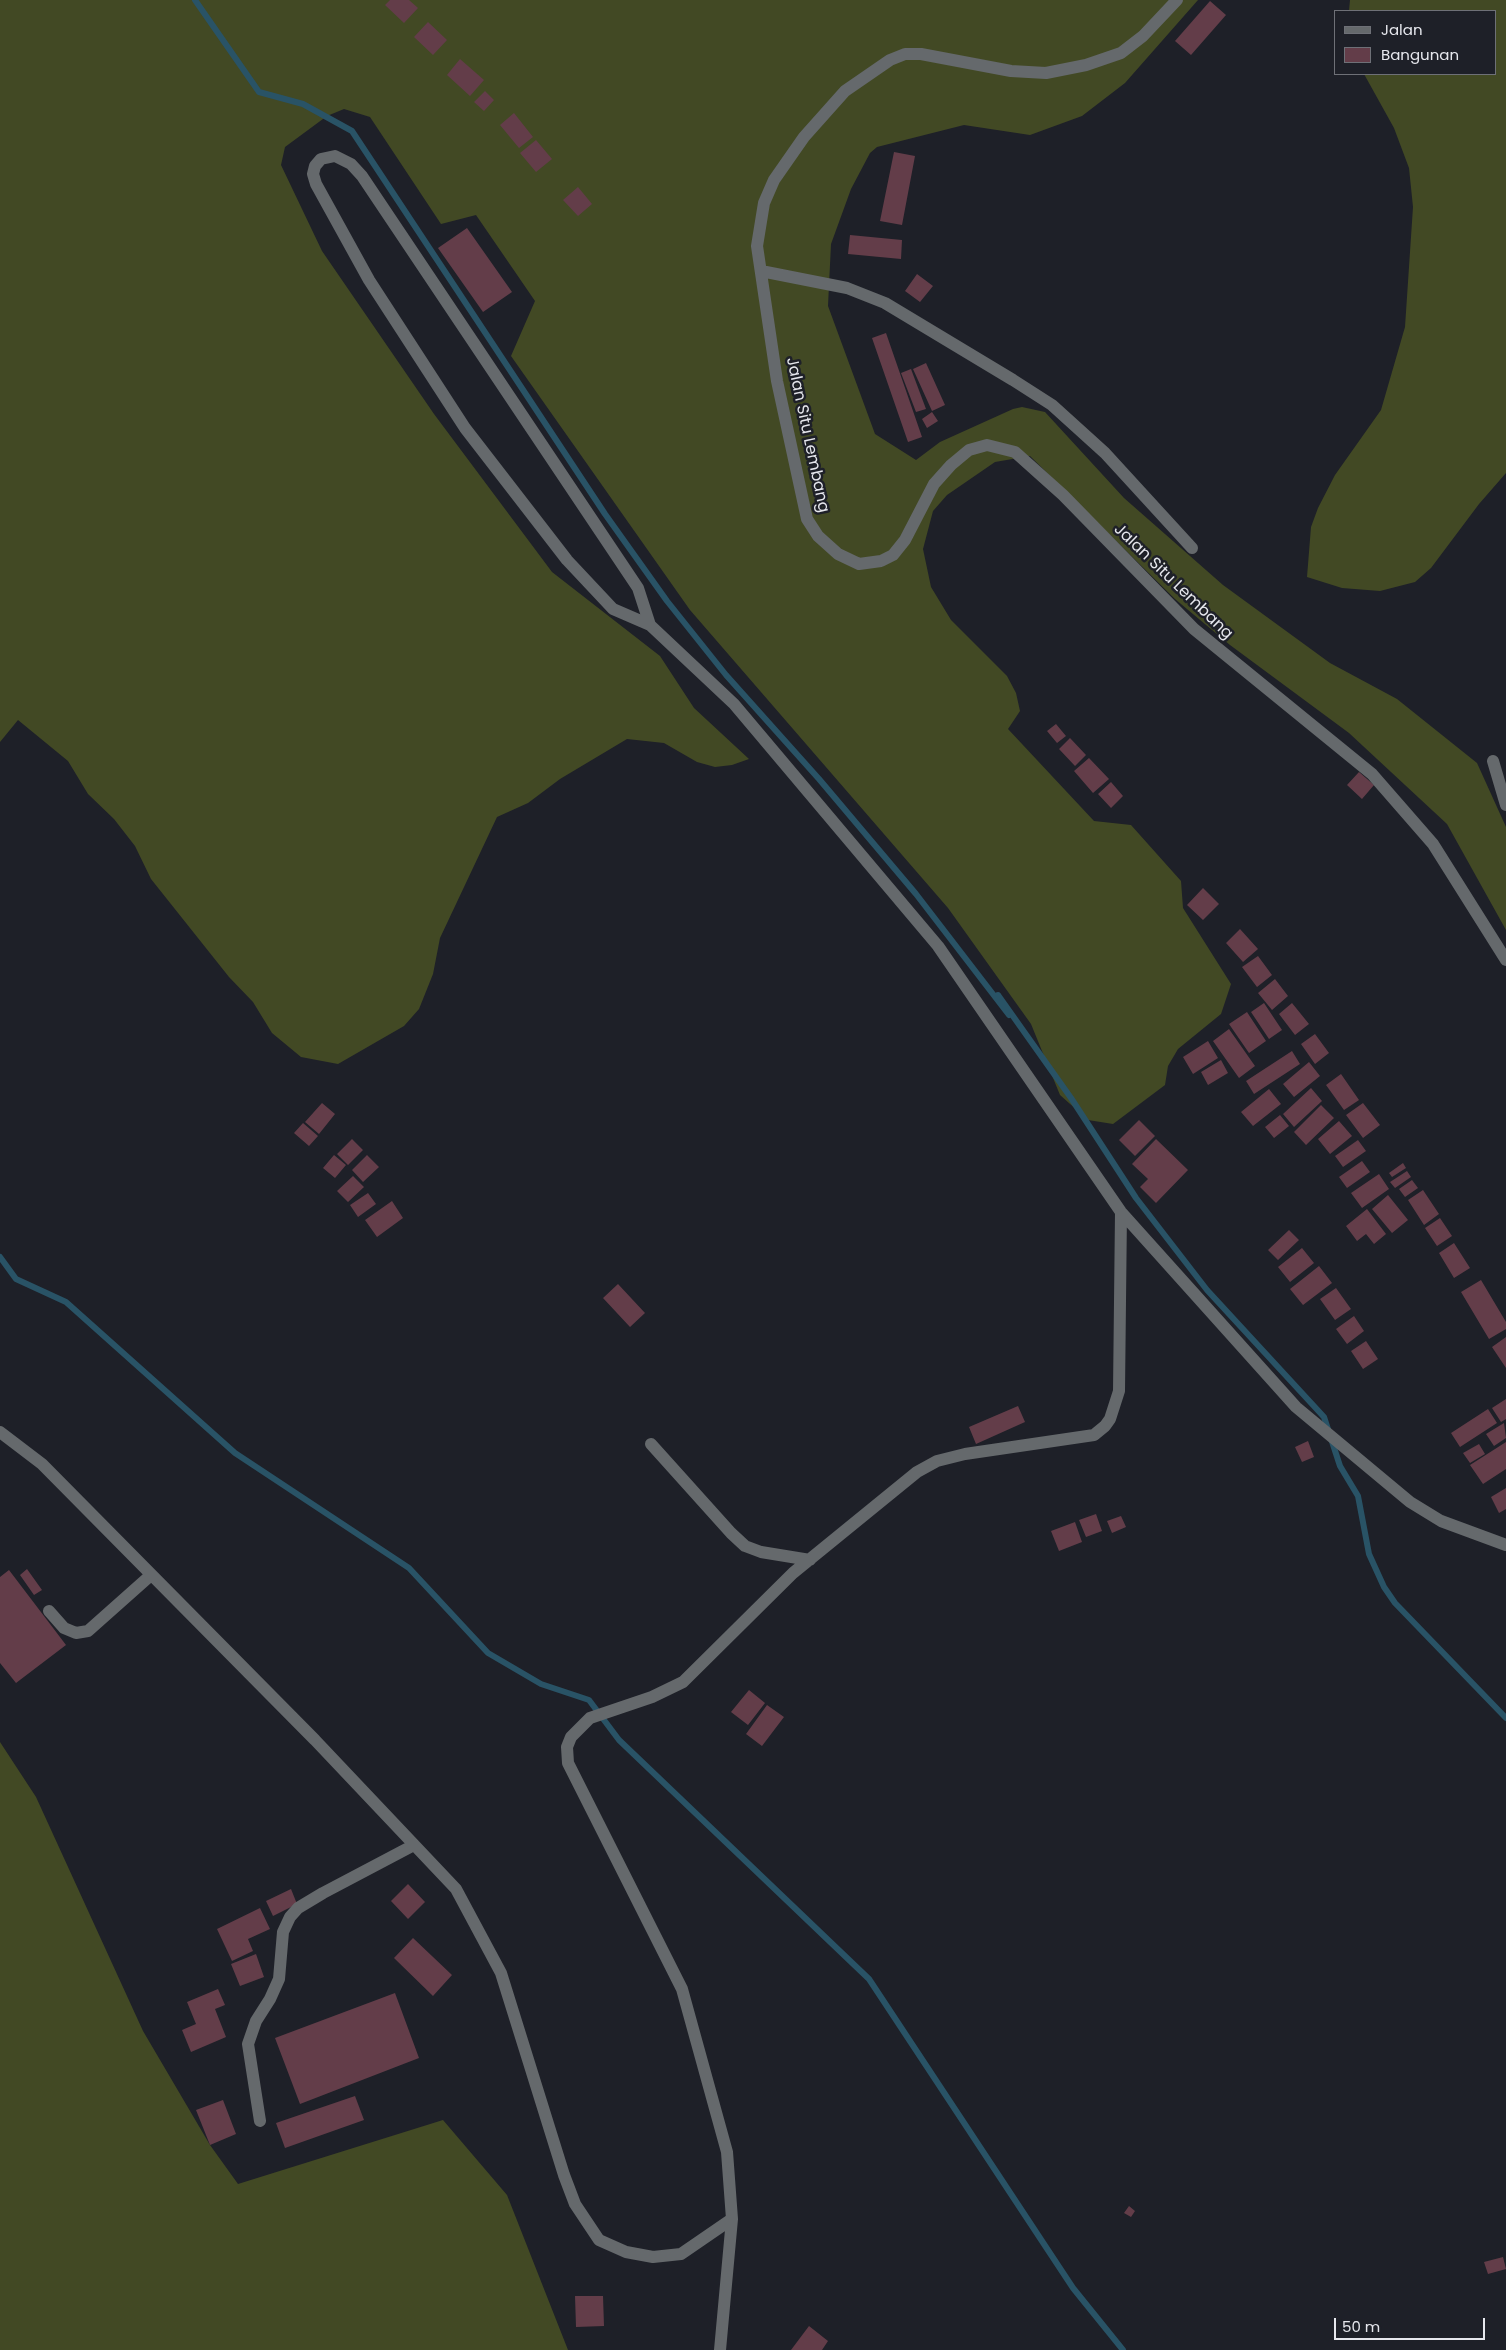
<!DOCTYPE html>
<style>
body{margin:0}
#map{position:relative;width:1506px;height:2350px;overflow:hidden;background:#1e2028;font-family:Poppins,sans-serif}
canvas{display:block}
.legend{position:absolute;left:1334px;top:10px;width:162px;height:65px;box-sizing:border-box;background:#1e2028;border:1px solid #6e7077;margin:0;padding:6px 9px;list-style:none;font-size:15px;color:#e6e7ed}
.legend li{display:flex;align-items:center;gap:10px;height:25px}
.legend b{width:25px;border:1px solid #6e7077}
.scale{position:absolute;left:1334px;top:2318px;width:151px;height:22px;box-sizing:border-box;border:2px solid #e6e7ed;border-top:0;padding-left:6px;font-size:15px;line-height:18px;white-space:nowrap;color:#e6e7ed;-webkit-text-stroke:4px #1e2028;paint-order:stroke}
</style>
<div id="map">
<canvas width="1506" height="2350"></canvas>
<ul class="legend">
<li><b style="height:6px;background:#65696c"></b>Jalan</li>
<li><b style="height:14px;background:#633d49"></b>Bangunan</li>
</ul>
<div class="scale">50 m</div>
</div>
<script>
const c = document.querySelector('canvas').getContext('2d');
c.lineJoin = 'round';
function fillPath(path, color) {
  c.fillStyle = color;
  c.fill(path, 'evenodd');
}
function shape(rows) {
  const path = new Path2D();
  for (const r of rows) {
    path.moveTo(r[0], r[1]);
    for (let i = 2; i < r.length; i += 2) path.lineTo(r[i], r[i + 1]);
  }
  return path;
}
function stroke(path, color, width, dash) {
  c.strokeStyle = color;
  c.lineWidth = width;
  c.lineCap = dash ? 'butt' : 'round';
  c.setLineDash(dash || []);
  c.stroke(path);
}
function label(font, color, halo, rows, align = 'center') {
  c.font = font + ' Poppins,sans-serif';
  c.lineWidth = 5;
  c.setLineDash([]);
  c.textBaseline = 'middle';
  c.strokeStyle = halo;
  c.fillStyle = color;
  for (const [text, x, y, turn = 0] of rows) {
    c.save();
    c.translate(x, y);
    c.rotate((+turn || 0) * Math.PI / 180);
    c.textAlign = isNaN(turn) ? turn : align;
    if (halo) c.strokeText(text, 0, 0);
    c.fillText(text, 0, 0);
    c.restore();
  }
}
fillPath(shape([
 [0,0,1198,0,1125,83,1082,116,1030,135,964,125,877,147,870,153,851,189,831,244,828,306,875,434,916,460,940,442,1013,409,1022,407,1045,412,1124,498,1223,585,1330,663,1397,699,1477,763,1506,827,1506,930,1447,824,1349,733,1230,645,1175,599,1030,456,995,462,947,495,933,511,923,549,931,587,951,620,1007,676,1016,693,1020,711,1008,729,1094,821,1131,825,1181,881,1183,908,1231,984,1221,1014,1178,1049,1168,1066,1165,1085,1113,1124,1088,1120,1060,1095,1031,1024,948,908,690,610,511,356,535,301,476,215,441,224,370,117,344,109,327,116,285,147,281,165,322,251,434,414,552,572,660,656,694,708,749,759,732,765,715,767,697,762,664,743,627,739,560,779,528,803,497,817,440,938,433,974,419,1009,404,1026,338,1064,301,1057,272,1033,253,1002,229,977,151,879,135,846,114,819,88,794,68,761,18,720,0,742],
 [1350,0,1506,0,1506,473,1479,504,1431,568,1415,582,1380,591,1342,588,1307,577,1311,527,1318,508,1335,475,1381,410,1405,327,1413,207,1409,168,1394,128,1364,74,1495,74,1495,11,1349,11],
 [0,1742,36,1797,143,2031,210,2145,238,2184,443,2120,507,2195,568,2350,0,2350]
]), '#424924');
stroke(shape([
 [195,0,259,92,303,104,352,131,605,514,667,601,726,675,819,779,916,894,1009,1015,998,995,1071,1098,1136,1198,1207,1290,1324,1417,1340,1466,1358,1496,1369,1554,1384,1587,1395,1603,1506,1718],
 [0,1257,16,1279,66,1302,235,1453,409,1568,488,1653,541,1684,589,1700,619,1740,869,1979,1073,2288,1123,2350]
]), '#295366', 6);
fillPath(shape([
 [390,0,409,0,418,8,404,23,385,5],
 [1210,1,1226,15,1191,55,1175,41],
 [428,22,447,40,433,55,414,37],
 [460,59,484,80,470,96,447,75],
 [485,91,494,100,484,111,474,102],
 [514,113,533,137,519,148,500,125],
 [536,140,552,159,536,172,520,153],
 [894,152,915,156,902,225,880,221],
 [578,187,592,204,578,216,563,200],
 [467,228,512,292,483,312,438,248],
 [850,235,902,240,901,259,848,254],
 [917,274,933,286,920,302,905,291],
 [886,333,922,437,908,442,872,338],
 [926,363,945,405,932,411,913,369],
 [911,369,926,409,916,412,901,373],
 [932,412,938,421,927,428,922,419],
 [1056,724,1066,736,1057,743,1047,731],
 [1070,738,1086,755,1075,766,1059,749],
 [1089,758,1109,779,1093,793,1074,771],
 [1359,772,1374,785,1362,799,1347,785],
 [1111,782,1123,796,1111,808,1098,794],
 [1203,888,1219,904,1203,920,1187,905],
 [1240,929,1258,949,1243,962,1226,943],
 [1258,956,1272,975,1257,987,1242,967],
 [1275,979,1288,996,1272,1010,1258,993],
 [1264,1003,1282,1030,1269,1039,1251,1012],
 [1292,1003,1309,1024,1295,1035,1279,1014],
 [1247,1012,1266,1041,1249,1053,1229,1024],
 [1229,1029,1255,1066,1239,1078,1213,1041],
 [1315,1034,1329,1053,1315,1064,1301,1044],
 [1208,1041,1218,1058,1193,1074,1183,1057],
 [1292,1051,1300,1064,1254,1094,1246,1081],
 [1221,1060,1228,1073,1208,1085,1201,1072],
 [1309,1062,1320,1076,1294,1097,1283,1084],
 [1341,1074,1359,1100,1344,1110,1326,1085],
 [1311,1088,1322,1101,1294,1127,1283,1114],
 [1269,1089,1281,1104,1253,1126,1241,1112],
 [322,1103,335,1114,319,1134,305,1122],
 [1363,1103,1380,1125,1363,1138,1346,1115],
 [1321,1105,1334,1118,1306,1145,1294,1132],
 [1280,1115,1289,1126,1274,1138,1265,1127],
 [1139,1120,1155,1136,1135,1156,1119,1140],
 [1339,1121,1352,1136,1330,1154,1318,1139],
 [303,1123,318,1136,309,1146,294,1133],
 [352,1139,363,1150,348,1165,337,1154],
 [1156,1139,1188,1170,1156,1203,1140,1187,1148,1179,1132,1164],
 [1358,1140,1366,1151,1343,1167,1335,1156],
 [334,1155,346,1165,335,1178,323,1168],
 [367,1155,379,1167,363,1182,352,1170],
 [1362,1161,1370,1172,1347,1188,1339,1177],
 [1403,1163,1406,1168,1392,1177,1389,1173],
 [1407,1171,1411,1177,1395,1188,1390,1182],
 [1379,1174,1389,1189,1362,1208,1351,1193],
 [353,1176,364,1187,348,1202,337,1191],
 [1412,1180,1418,1188,1405,1197,1399,1189],
 [1423,1190,1439,1214,1424,1225,1408,1200],
 [368,1193,376,1204,358,1217,350,1205],
 [1388,1195,1408,1220,1392,1233,1372,1209],
 [392,1201,403,1218,377,1237,365,1220],
 [1367,1209,1386,1234,1374,1244,1366,1234,1357,1241,1346,1226],
 [1440,1218,1452,1236,1437,1246,1425,1228],
 [1289,1230,1299,1240,1278,1260,1268,1250],
 [1454,1243,1470,1268,1454,1278,1439,1253],
 [1302,1248,1314,1263,1290,1282,1278,1267],
 [1319,1266,1332,1283,1303,1305,1290,1289],
 [1481,1280,1506,1322,1506,1329,1489,1339,1461,1292],
 [618,1284,645,1313,630,1327,603,1298],
 [1336,1288,1351,1309,1335,1320,1320,1299],
 [1354,1316,1364,1331,1347,1344,1336,1329],
 [1506,1337,1506,1368,1492,1347],
 [1366,1341,1378,1359,1363,1369,1351,1351],
 [1506,1399,1506,1419,1501,1422,1492,1408],
 [1018,1406,1025,1422,976,1444,969,1427],
 [1488,1409,1497,1423,1460,1447,1451,1433],
 [1504,1423,1506,1438,1494,1446,1486,1434],
 [1308,1441,1314,1457,1302,1462,1295,1447],
 [1506,1442,1506,1469,1483,1484,1470,1465],
 [1479,1444,1485,1454,1470,1463,1463,1453],
 [1506,1488,1506,1509,1499,1513,1491,1497],
 [1096,1514,1102,1531,1086,1537,1079,1520],
 [1121,1516,1126,1527,1112,1533,1107,1521],
 [1075,1522,1082,1542,1059,1551,1051,1531],
 [27,1569,42,1590,34,1595,20,1575],
 [9,1570,66,1645,16,1683,0,1663,0,1577],
 [749,1690,765,1703,748,1725,731,1712],
 [767,1705,784,1717,762,1746,746,1734],
 [408,1884,425,1902,408,1919,391,1901],
 [291,1889,297,1904,273,1916,266,1901],
 [260,1908,270,1929,248,1939,253,1951,232,1961,217,1929],
 [413,1938,452,1975,433,1996,394,1958],
 [256,1954,264,1977,240,1986,231,1964],
 [218,1989,225,2005,215,2009,226,2037,191,2052,182,2030,196,2024,187,2002],
 [395,1993,419,2058,300,2104,275,2038],
 [355,2096,364,2120,285,2148,276,2123],
 [223,2100,236,2134,210,2145,196,2110],
 [1129,2206,1135,2211,1131,2217,1124,2213],
 [1503,2257,1506,2269,1488,2274,1484,2262],
 [575,2296,603,2296,604,2326,576,2327],
 [809,2326,828,2341,822,2350,791,2350]
]), '#633d49');
stroke(shape([
 [1177,0,1143,36,1121,53,1086,65,1046,73,1011,71,921,54,905,54,890,60,845,91,804,137,774,180,764,203,757,246,777,381,807,519,818,536,838,554,859,564,881,561,893,555,905,540,934,484,951,465,969,450,987,445,1015,452,1063,495,1194,629,1372,774,1433,844,1506,960],
 [761,271,847,288,885,303,1013,380,1052,405,1105,453,1192,548],
 [650,625,638,588,362,176,351,164,335,156,321,159,315,166,313,174,316,184,369,280,465,428,567,560,613,609,650,625,734,704,938,946,1121,1212,1296,1407,1410,1502,1441,1521,1506,1545],
 [1493,761,1506,805],
 [0,1432,42,1464,315,1740,456,1889,501,1973,564,2175,575,2204,599,2240,626,2252,653,2257,681,2254,732,2219],
 [651,1444,731,1533,745,1546,761,1552,810,1560],
 [49,1611,64,1628,76,1633,88,1631,151,1575],
 [260,2121,248,2044,256,2021,270,1999,279,1979,283,1932,290,1917,298,1908,323,1893,414,1845],
 [720,2350,732,2219,727,2152,682,1989,568,1763,567,1747,571,1737,590,1718,652,1697,683,1682,793,1573,917,1472,937,1461,965,1454,1094,1435,1105,1426,1110,1419,1119,1391,1121,1212]
]), '#65696c', 12);
label('16px', '#e6e7ed', '#1e2028', [
 ["Jalan Situ Lembang",807,435,78],
 ["Jalan Situ Lembang",1173,582,44]
]);
</script>
